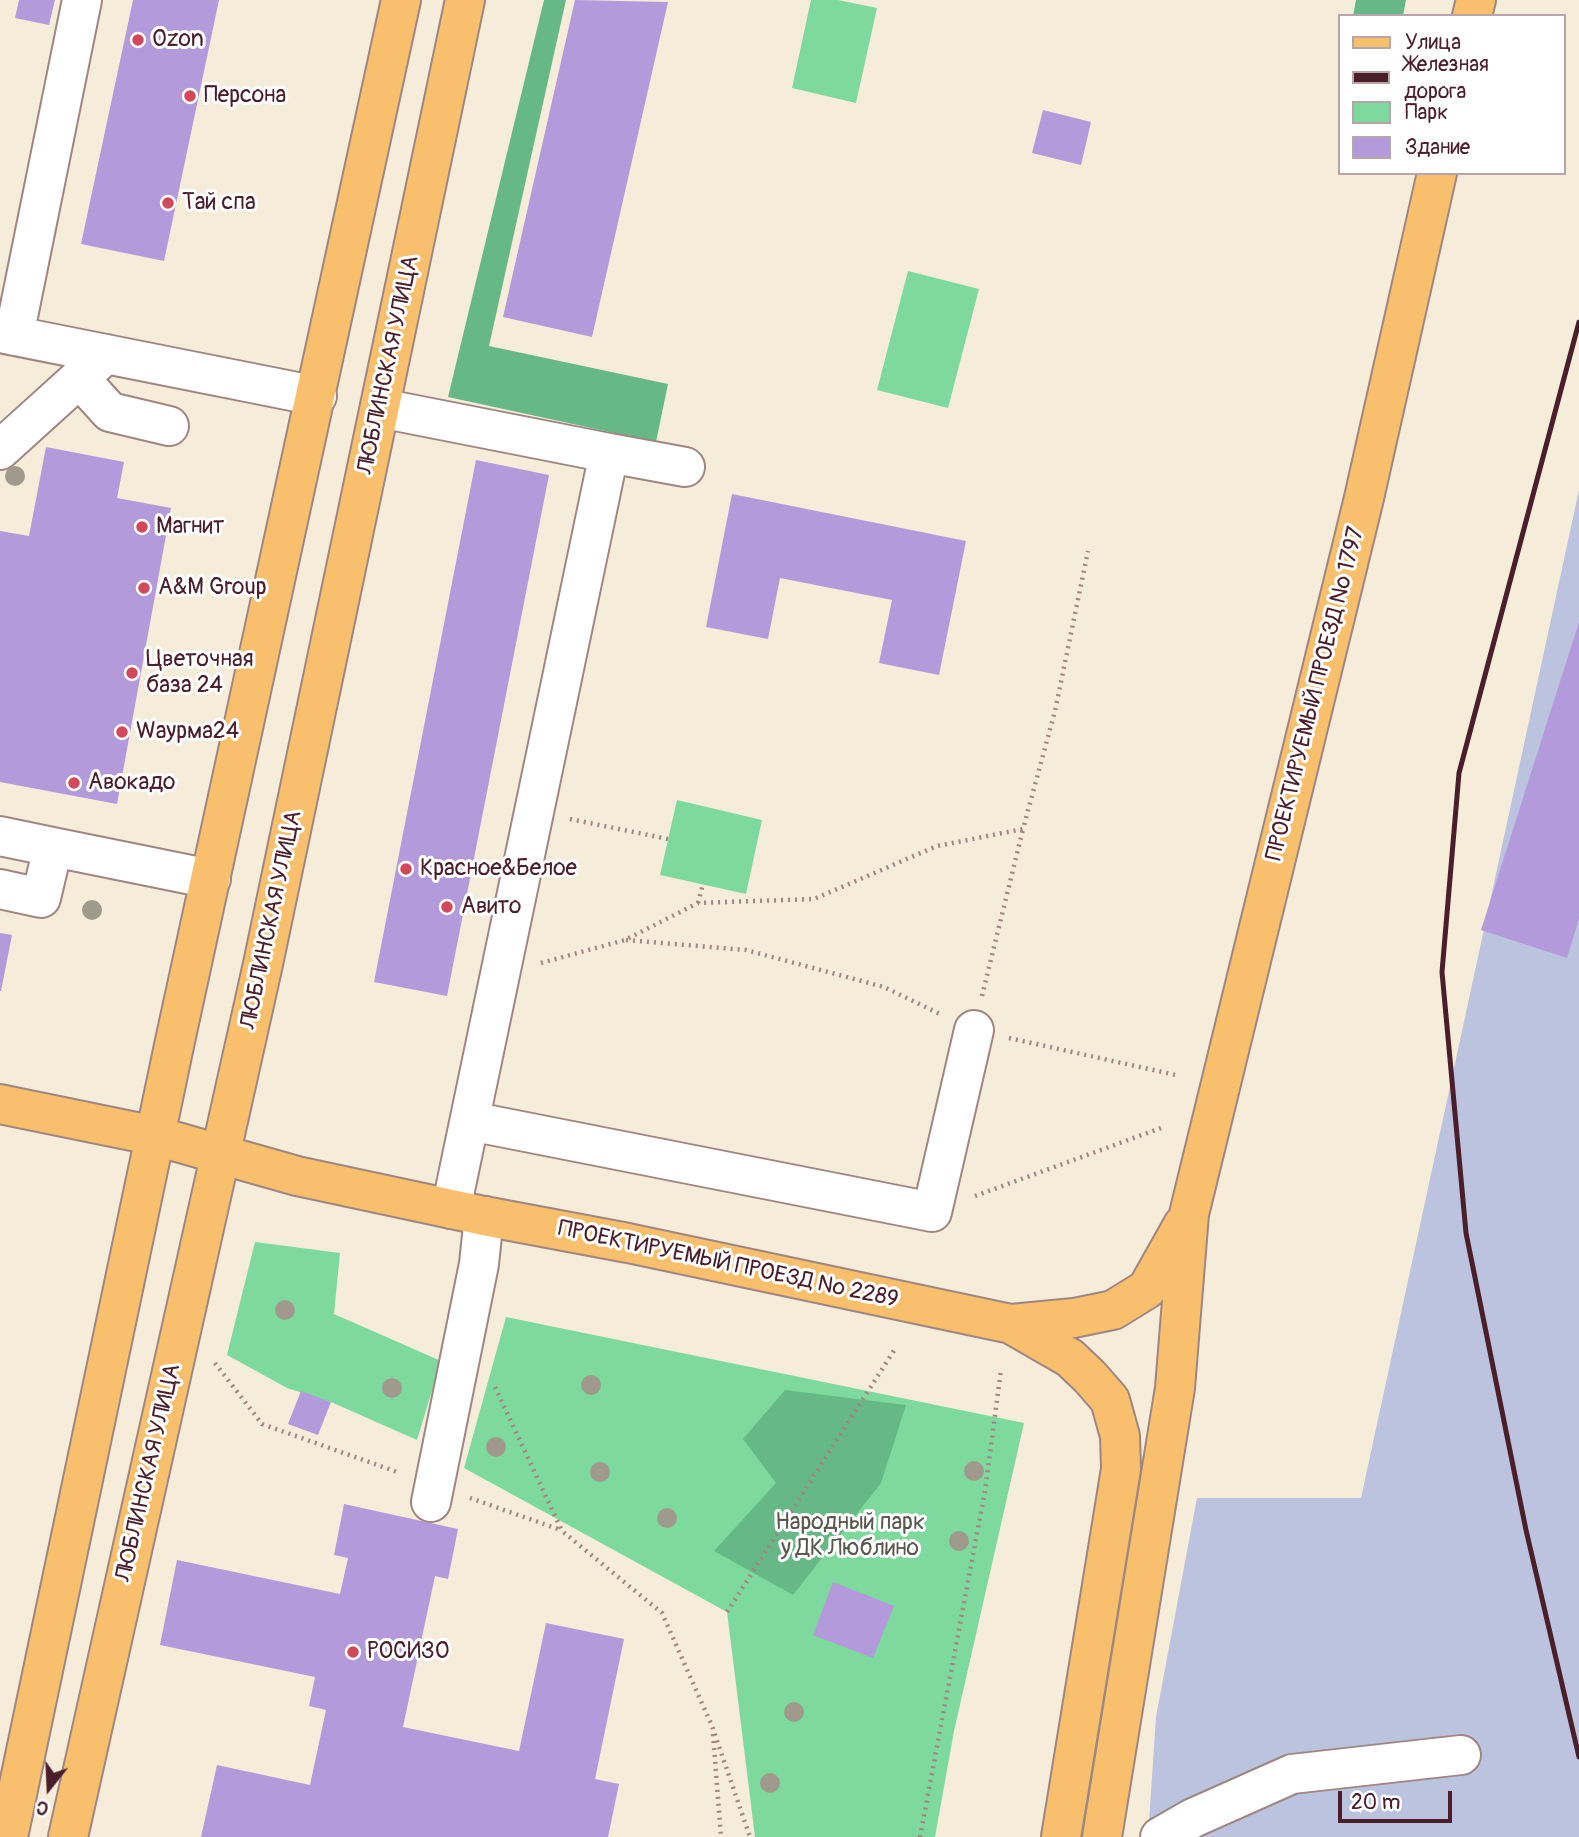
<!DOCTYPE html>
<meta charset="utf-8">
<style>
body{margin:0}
#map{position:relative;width:1579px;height:1837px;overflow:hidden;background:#f6ecda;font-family:Pangolin,sans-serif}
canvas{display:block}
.legend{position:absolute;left:1338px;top:14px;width:228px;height:161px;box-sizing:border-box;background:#fff;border:2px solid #b7a5aa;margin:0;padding:9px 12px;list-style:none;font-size:21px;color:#4a1f2b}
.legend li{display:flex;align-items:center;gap:14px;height:35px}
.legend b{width:35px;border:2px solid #b7a5aa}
.north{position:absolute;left:14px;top:1753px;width:70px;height:70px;-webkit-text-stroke:5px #fff;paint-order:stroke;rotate:198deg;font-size:19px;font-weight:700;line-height:28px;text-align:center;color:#4a1f2b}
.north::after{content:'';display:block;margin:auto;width:24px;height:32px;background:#4a1f2b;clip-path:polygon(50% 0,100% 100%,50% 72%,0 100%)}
.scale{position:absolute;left:1338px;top:1791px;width:114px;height:32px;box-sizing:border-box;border:4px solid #4a1f2b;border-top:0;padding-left:9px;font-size:21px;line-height:24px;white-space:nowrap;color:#4a1f2b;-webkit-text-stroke:5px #fff;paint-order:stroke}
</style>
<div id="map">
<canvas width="1579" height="1837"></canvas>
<ul class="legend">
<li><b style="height:9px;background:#f8bf6c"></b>Улица</li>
<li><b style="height:9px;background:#4a1f2b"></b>Железная дорога</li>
<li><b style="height:19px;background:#7ed99f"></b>Парк</li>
<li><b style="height:19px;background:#b39ada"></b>Здание</li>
</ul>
<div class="north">С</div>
<div class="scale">20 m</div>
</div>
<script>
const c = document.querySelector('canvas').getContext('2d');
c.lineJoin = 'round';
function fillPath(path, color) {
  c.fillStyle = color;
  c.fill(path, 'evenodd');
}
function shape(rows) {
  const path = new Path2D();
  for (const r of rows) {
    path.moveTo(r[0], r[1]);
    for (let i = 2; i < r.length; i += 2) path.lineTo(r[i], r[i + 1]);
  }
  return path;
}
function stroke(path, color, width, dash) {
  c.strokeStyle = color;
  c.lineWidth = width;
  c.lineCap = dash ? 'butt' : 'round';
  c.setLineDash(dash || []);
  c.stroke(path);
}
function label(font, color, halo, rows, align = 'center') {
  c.font = font + ' Pangolin,sans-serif';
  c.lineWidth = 6;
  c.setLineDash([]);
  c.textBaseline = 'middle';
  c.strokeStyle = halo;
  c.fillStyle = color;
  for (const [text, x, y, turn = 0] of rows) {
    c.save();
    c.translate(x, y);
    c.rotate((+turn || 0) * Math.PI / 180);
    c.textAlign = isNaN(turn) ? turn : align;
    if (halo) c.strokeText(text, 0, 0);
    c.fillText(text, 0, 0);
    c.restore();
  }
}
fillPath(shape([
 [1579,490,1579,1837,1148,1837,1156,1717,1197,1498,1361,1498]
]), '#bcc3de');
fillPath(shape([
 [811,0,838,0,877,8,856,103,792,88],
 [908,271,979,289,948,408,877,390],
 [677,800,762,820,746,894,660,875],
 [255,1242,340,1253,334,1314,441,1361,417,1440,331,1402,287,1388,227,1355],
 [506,1317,1024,1423,954,1731,935,1837,755,1837,727,1612,464,1468]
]), '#7ed99f');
fillPath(shape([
 [544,0,566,0,489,346,668,384,656,442,448,397],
 [1356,0,1406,0,1403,16,1353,16],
 [785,1390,906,1405,881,1483,793,1595,714,1551,776,1483,743,1439]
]), '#66b986');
fillPath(shape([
 [19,0,55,0,49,25,15,18],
 [133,0,219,0,164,261,81,244],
 [575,0,668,2,592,337,503,317],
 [1043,110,1091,122,1081,165,1032,153],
 [46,447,124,462,117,498,171,508,117,804,0,782,0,531,29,536],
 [476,460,549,475,447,996,374,982],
 [732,494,966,541,939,675,879,663,892,600,780,578,768,639,706,627],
 [1579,622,1579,919,1567,958,1481,930],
 [0,933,12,935,1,991,0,991],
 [301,1391,331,1402,318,1435,288,1424],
 [344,1504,458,1529,448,1579,435,1576,403,1727,519,1751,546,1623,624,1639,595,1779,619,1784,608,1837,201,1837,217,1765,310,1785,326,1710,309,1706,315,1677,160,1645,177,1560,340,1594,348,1558,334,1555],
 [833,1582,894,1606,873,1658,813,1635]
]), '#b39ada');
const minor = shape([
 [0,333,317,396],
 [14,336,82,0],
 [79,378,110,412,169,426],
 [380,408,609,453,451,1209],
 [0,450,106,354],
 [609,453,685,467],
 [0,836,53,847],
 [0,889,41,898,53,847,211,879],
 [470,1121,932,1212,974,1030],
 [431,1502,479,1264,484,1216],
 [1160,1837,1193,1818,1292,1774,1461,1755]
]);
const major = shape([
 [1472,16,1476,0],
 [0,1104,156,1136,297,1176,484,1216,628,1243,1011,1324,1074,1318,1113,1310,1147,1289,1183,1225],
 [1011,1324,1070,1358,1090,1377,1110,1400,1120,1436,1121,1469,1061,1837],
 [8,1837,175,1041,401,0],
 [68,1837,263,964,465,0],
 [1102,1837,1175,1388,1189,1214,1364,498,1437,173]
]);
stroke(minor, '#a08682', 42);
stroke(major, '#a08682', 42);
stroke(shape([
 [570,819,668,839],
 [698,903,703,884],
 [626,940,746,950,884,987,942,1015],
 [541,963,625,940,698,903,814,899,937,846,1023,829,1055,711,1088,551],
 [982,996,1023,829],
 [1009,1038,1176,1075],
 [975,1196,1161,1128],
 [215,1363,262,1424,400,1473],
 [495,1387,562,1531,662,1613,712,1726,750,1837],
 [470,1498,561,1530],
 [727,1612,895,1349],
 [713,1734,721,1837],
 [920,1837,985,1491,1001,1370]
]), '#a08682', 4.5, [2, 5]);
stroke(minor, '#fff', 38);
stroke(major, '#f8bf6c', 38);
stroke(shape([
 [1579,322,1459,773,1442,972,1466,1233,1526,1530,1579,1757]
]), '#4a1f2b', 5);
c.fillStyle = '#a09a8d';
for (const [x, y] of [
 [15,476],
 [92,910],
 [285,1310],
 [591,1385],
 [392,1388],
 [496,1447],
 [974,1471],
 [600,1472],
 [667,1518],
 [959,1541],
 [794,1712],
 [770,1783]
]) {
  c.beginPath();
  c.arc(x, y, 10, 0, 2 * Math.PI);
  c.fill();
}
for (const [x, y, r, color] of [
 [138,40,7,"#d1495b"],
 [190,96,7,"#d1495b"],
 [168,203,7,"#d1495b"],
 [142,527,7,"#d1495b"],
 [144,588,7,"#d1495b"],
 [132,673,7,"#d1495b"],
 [122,732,7,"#d1495b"],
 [74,783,7,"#d1495b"],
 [406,869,7,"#d1495b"],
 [447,907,7,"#d1495b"],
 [353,1652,7,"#d1495b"]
]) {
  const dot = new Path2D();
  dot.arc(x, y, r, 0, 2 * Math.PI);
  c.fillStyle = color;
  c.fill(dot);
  stroke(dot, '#fff', 2.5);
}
label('23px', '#4a1f2b', '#fff', [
 ["Ozon",152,40],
 ["Персона",204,96],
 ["Тай спа",182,203],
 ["Магнит",156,527],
 ["A&M Group",158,588],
 ["Цветочная",146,660],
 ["база 24",146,686],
 ["Wаурма24",136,732],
 ["Авокадо",88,783],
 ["Красное&Белое",420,869],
 ["Авито",461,907],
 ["РОСИЗО",367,1652]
], 'left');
label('23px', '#4a1f2b', '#fff', [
 ["ЛЮБЛИНСКАЯ УЛИЦА",389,365,-78],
 ["ПРОЕКТИРУЕМЫЙ ПРОЕЗД № 1797",1316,694,-76],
 ["ЛЮБЛИНСКАЯ УЛИЦА",272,920,-78],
 ["ПРОЕКТИРУЕМЫЙ ПРОЕЗД № 2289",728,1265,12],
 ["ЛЮБЛИНСКАЯ УЛИЦА",149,1473,-77]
]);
label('23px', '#5a574e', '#fff', [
 ["Народный парк",850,1523],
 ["у ДК Люблино",850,1549]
]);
</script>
